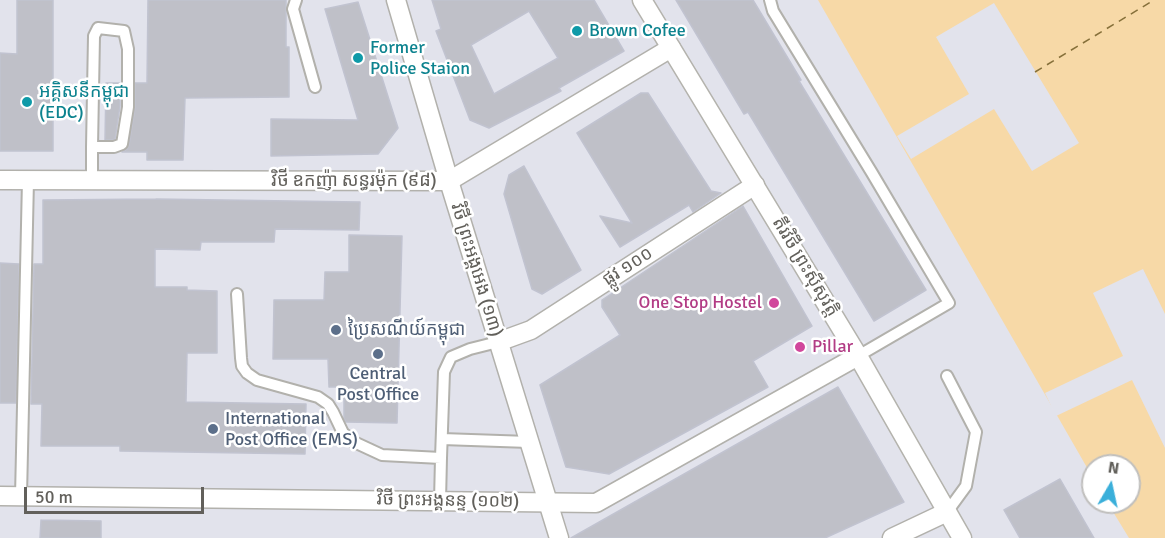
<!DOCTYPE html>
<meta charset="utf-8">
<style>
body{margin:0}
#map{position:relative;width:1165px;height:538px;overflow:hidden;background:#e2e3ec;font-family:Signika,sans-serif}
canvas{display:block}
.north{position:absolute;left:1081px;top:454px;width:60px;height:60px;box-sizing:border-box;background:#fff;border:2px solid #c0bfbd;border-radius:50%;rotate:9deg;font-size:16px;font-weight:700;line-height:24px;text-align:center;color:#62605b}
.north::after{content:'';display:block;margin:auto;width:21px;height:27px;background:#3aafda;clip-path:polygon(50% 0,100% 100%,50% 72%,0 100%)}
.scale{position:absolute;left:24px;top:487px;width:180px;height:27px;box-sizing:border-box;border:3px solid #62605b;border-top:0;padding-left:8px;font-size:18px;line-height:21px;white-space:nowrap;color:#62605b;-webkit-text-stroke:4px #fff;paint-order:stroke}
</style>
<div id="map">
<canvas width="1165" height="538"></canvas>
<div class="north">N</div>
<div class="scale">50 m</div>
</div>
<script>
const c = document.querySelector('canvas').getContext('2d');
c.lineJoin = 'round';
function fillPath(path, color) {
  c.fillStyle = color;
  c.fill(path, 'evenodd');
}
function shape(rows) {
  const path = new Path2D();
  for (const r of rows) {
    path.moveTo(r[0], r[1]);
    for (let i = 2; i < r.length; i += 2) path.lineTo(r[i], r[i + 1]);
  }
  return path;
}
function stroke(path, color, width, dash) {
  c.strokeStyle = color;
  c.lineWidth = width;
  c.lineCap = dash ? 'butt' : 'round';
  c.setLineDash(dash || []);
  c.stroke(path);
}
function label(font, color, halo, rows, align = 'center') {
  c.font = font + ' Signika,"Noto Sans Khmer",sans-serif';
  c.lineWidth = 5;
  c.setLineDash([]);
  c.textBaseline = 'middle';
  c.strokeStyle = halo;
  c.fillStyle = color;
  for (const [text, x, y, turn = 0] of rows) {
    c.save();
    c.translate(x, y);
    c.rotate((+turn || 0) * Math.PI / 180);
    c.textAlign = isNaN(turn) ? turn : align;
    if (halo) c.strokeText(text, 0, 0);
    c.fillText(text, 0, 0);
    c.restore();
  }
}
fillPath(shape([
 [818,0,1165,0,1165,538,1129,538,1107,502,1129,502,1129,466,1093,466,1093,478]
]), '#f7d9a7');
fillPath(shape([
 [994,3,1079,143,1032,171,994,109,911,159,897,136,969,94,936,37],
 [1143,269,1165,314,1165,448,1132,380,1056,416,1045,393,1123,356,1093,293]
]), '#e2e3ec');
stroke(shape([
 [1035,72,1154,0]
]), '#86703a', 1.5, [8, 6]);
const building = shape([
 [17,0,53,0,53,151,0,151,0,53,17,54,17,0],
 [148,0,286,0,286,47,289,47,289,97,185,98,183,160,147,160,147,152,122,152,127,149,129,145,135,108,135,83,147,83,148,0],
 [432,0,594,0,624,51,559,88,561,91,489,128,470,120,436,31,441,29,432,0],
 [529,11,558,58,494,94,471,45,529,11],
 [676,0,753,0,801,80,799,81,926,290,874,321,748,112,744,114,676,0],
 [358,2,398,128,378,154,271,156,271,119,358,120,325,9,358,2],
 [106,83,120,83,120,106,115,139,113,140,105,140,106,83],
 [641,93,648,93,711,191,721,193,693,212,689,205,620,247,600,216,632,223,577,133,641,93],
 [524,166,581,270,542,294,532,289,504,194,509,175,524,166],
 [156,199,360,202,359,230,275,229,274,242,201,242,200,250,155,249,155,287,187,287,187,290,217,291,217,353,187,353,186,402,306,404,305,454,120,451,120,446,41,446,42,404,31,404,34,264,43,264,43,200,156,199],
 [743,206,812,326,753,361,768,387,609,474,566,467,540,385,620,335,602,307,602,300,743,206],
 [349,235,402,236,397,423,346,422,344,418,344,387,329,387,328,359,273,359,274,300,324,300,325,272,349,272,349,235],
 [0,263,19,264,16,403,0,403,0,263],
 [838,387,904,502,825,538,571,538,838,387],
 [1060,479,1094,538,1020,538,1004,510,1060,479],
 [41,520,101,521,101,538,40,538,41,520]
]);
fillPath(building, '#bfc0c8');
stroke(building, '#c1c3d0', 1.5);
const service = shape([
 [296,0,293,9,315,87],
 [770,0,773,11,872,173,949,303,858,356],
 [92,180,92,147,94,36,98,28,124,31,128,49,128,107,122,144,114,147,92,147],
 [237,294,241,358,242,366,247,373,257,380,318,397,328,404,333,412,343,433,354,442,382,455,441,458,440,501],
 [947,376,976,432,966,486,947,512],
 [442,439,529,442],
 [441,458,444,372,451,357,470,349,498,342],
 [21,496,28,180]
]);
const minor = shape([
 [0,180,449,181,671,48],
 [498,342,531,330,755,185],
 [0,496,596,503,858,356],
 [892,538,947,512]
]);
const tertiary = shape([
 [396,0,449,181,559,538]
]);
const secondary = shape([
 [642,0,858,356,962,538]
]);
stroke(service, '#b2b1ac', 14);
stroke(minor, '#b2b1ac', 21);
stroke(tertiary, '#b2b1ac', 21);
stroke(secondary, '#b4b3ad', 21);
stroke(service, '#fff', 10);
stroke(minor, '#fff', 18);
stroke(tertiary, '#fff', 18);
stroke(secondary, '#fff', 18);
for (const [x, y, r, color] of [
 [577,31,6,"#0f9aa8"],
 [358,58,6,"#0f9aa8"],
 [27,102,6,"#0f9aa8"],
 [774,303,6,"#d1479c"],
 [336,330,6,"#5c6f8a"],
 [800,347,6,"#d1479c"],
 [378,354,6,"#5c6f8a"],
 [213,429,6,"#5c6f8a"]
]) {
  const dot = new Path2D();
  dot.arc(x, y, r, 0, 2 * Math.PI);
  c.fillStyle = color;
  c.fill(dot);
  stroke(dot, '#fff', 2);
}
label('18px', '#0d838f', '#fff', [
 ["Brown Cofee",589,31],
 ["Former",370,48],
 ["Police Staion",370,69],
 ["អគ្គិសនីកម្ពុជា",39,92],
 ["(EDC)",39,113]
], 'left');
label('18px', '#62605b', '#fff', [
 ["វិថី ឧកញ៉ា សន្ធរម៉ុក (៩៨)",354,181],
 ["ផ្លូវ ១០០",628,267,-33],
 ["តីរវិថី ព្រះស៊ីសុវត្តិ",805,267,59],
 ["វិថី ព្រះអង្គអេង (១៣)",476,270,73],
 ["វិថី ព្រះអង្គនន្ទ (១០២)",448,501,1]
]);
label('18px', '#b23c85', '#fff', [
 ["One Stop Hostel",762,303],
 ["Pillar",812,347,"left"]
], 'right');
label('18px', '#4e5e75', '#fff', [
 ["ប្រៃសណីយ៍កម្ពុជា",348,330],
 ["Central",378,374,"center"],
 ["Post Office",378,395,"center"],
 ["International",225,419],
 ["Post Office (EMS)",225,440]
], 'left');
</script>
